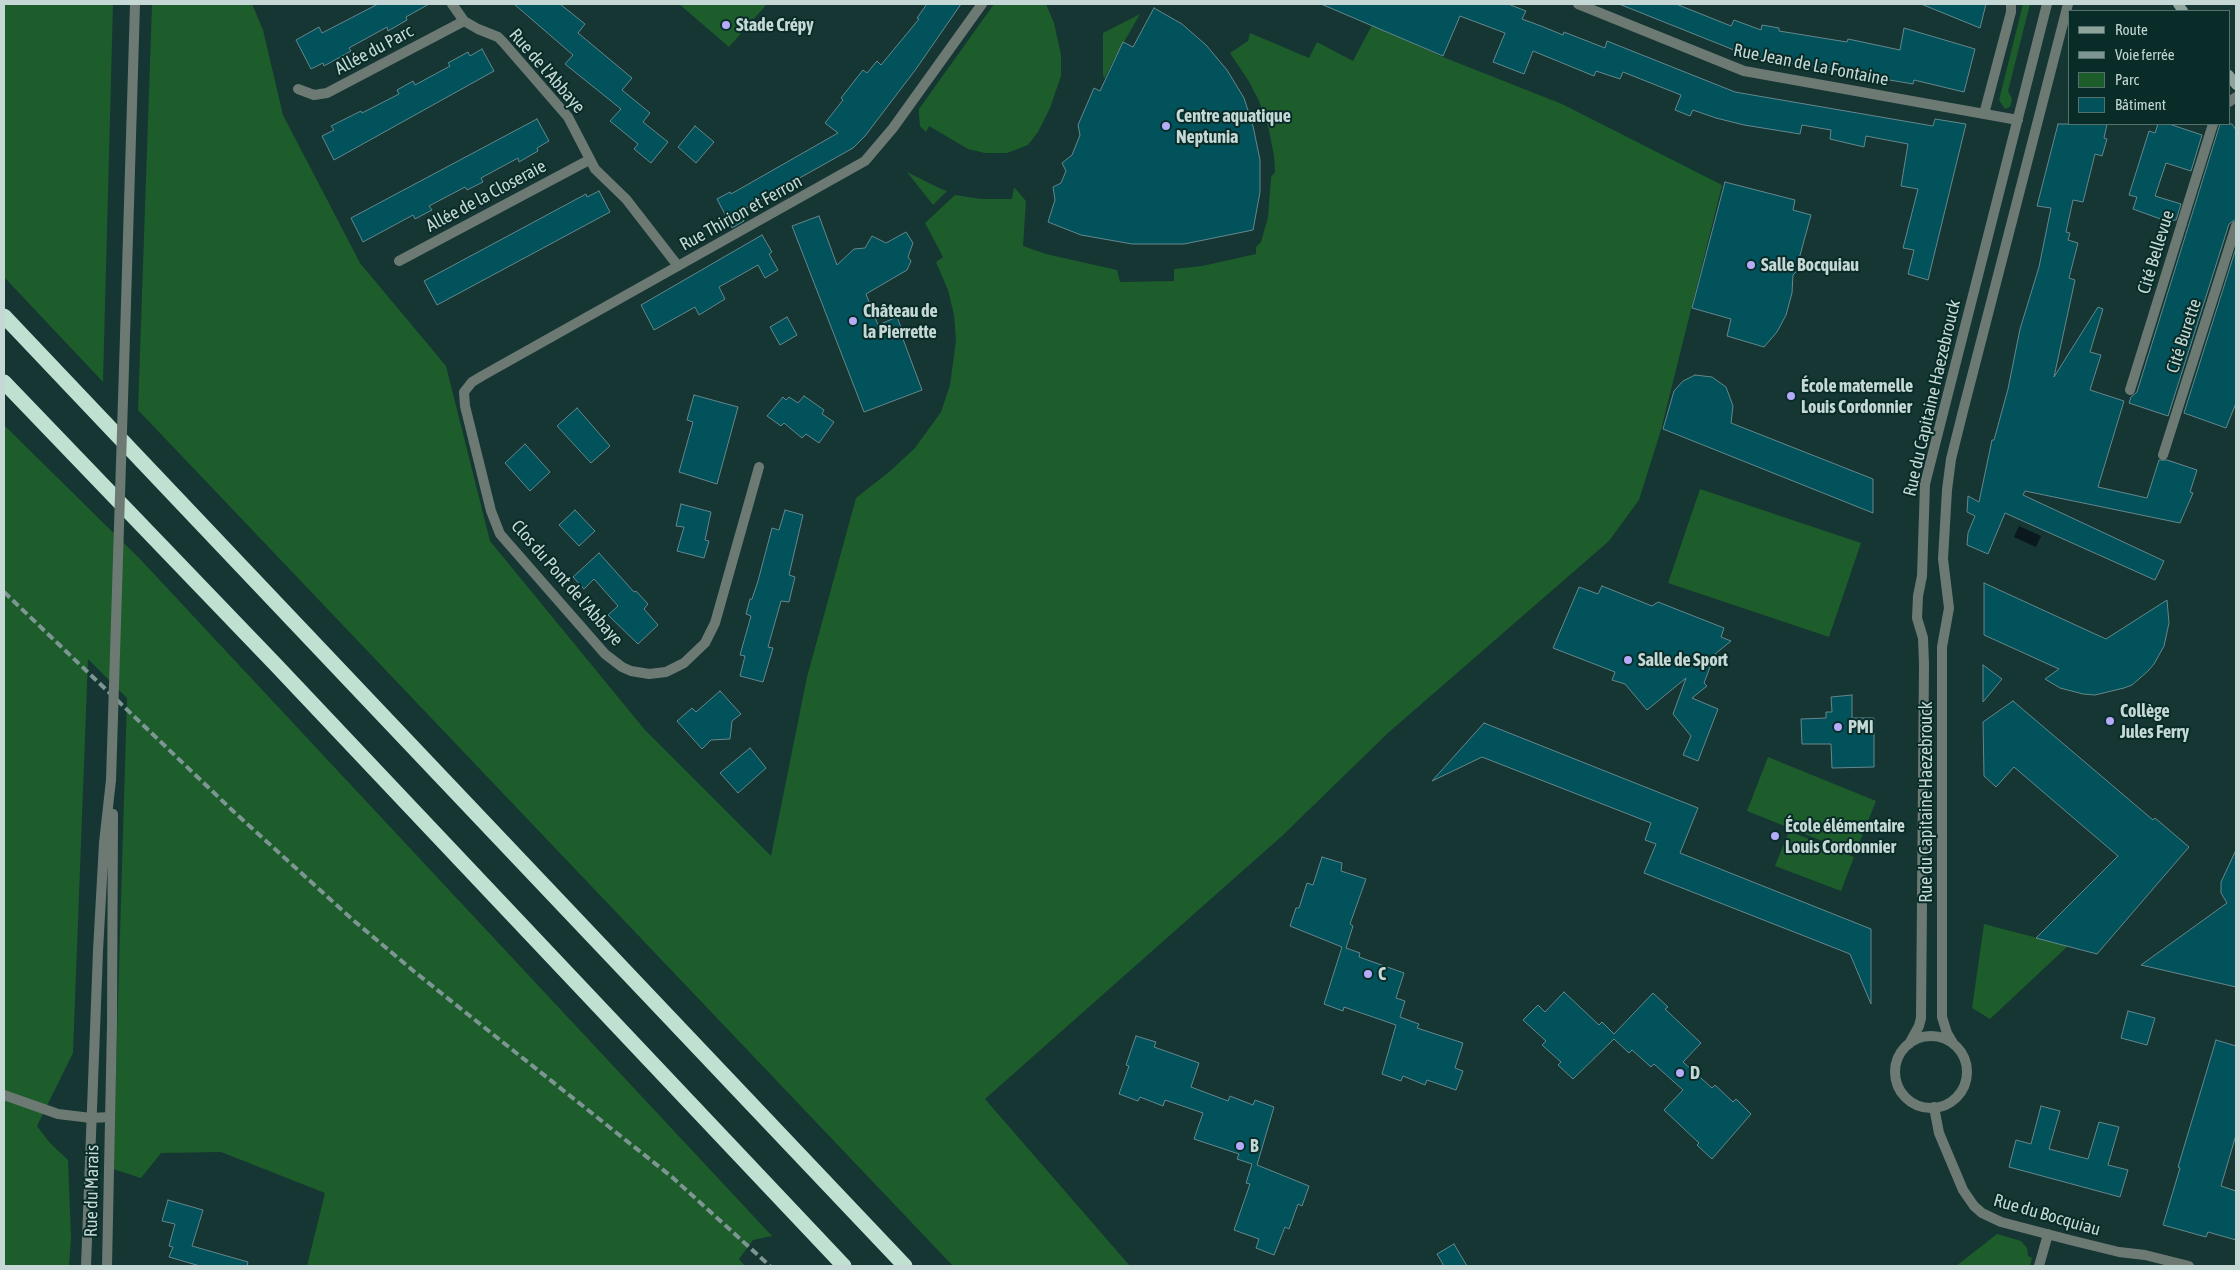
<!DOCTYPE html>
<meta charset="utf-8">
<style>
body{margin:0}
#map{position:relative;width:2240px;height:1270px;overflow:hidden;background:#153633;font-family:"Asap Condensed",sans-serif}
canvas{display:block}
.frame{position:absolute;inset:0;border:5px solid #c5d8d5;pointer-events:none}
.legend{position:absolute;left:2068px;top:10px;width:162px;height:115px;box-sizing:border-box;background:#092c29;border:1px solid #54716e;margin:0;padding:6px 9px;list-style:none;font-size:15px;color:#c5d8d5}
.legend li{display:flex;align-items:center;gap:10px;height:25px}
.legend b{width:25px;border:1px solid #54716e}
</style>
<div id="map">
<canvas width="2240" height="1270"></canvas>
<div class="frame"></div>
<ul class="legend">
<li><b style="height:6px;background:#8ea39a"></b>Route</li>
<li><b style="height:6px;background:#7d9693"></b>Voie ferrée</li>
<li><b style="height:14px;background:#1d5c2b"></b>Parc</li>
<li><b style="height:14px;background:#02525b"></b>Bâtiment</li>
</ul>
</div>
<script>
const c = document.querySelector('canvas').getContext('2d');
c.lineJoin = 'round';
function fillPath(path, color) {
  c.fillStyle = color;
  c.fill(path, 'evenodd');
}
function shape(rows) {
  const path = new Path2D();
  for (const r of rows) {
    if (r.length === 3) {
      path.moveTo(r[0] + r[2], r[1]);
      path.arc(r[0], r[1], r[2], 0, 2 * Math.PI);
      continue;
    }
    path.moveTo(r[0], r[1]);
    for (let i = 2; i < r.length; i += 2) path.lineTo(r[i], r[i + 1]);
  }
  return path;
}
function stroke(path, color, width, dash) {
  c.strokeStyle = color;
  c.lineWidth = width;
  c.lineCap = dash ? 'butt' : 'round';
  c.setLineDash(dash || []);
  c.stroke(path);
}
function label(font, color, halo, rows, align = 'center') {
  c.font = font + ' "Asap Condensed",sans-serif';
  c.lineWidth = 4;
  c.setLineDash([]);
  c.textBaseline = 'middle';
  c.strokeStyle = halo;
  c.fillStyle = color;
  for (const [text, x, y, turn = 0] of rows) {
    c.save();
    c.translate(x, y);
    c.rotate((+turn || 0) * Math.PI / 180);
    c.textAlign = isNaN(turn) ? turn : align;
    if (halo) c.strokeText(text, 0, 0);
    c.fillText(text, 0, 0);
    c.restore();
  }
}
fillPath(shape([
 [4,4,113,4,103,382,4,277],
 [152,4,252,4,263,30,283,115,360,263,446,366,490,541,645,730,771,856,807,677,856,498,889,472,915,448,941,412,950,385,956,340,954,315,948,290,936,262,943,257,925,223,955,195,981,199,1012,199,1014,187,1026,201,1023,246,1046,254,1117,270,1120,282,1174,281,1174,269,1202,266,1256,254,1256,247,1261,242,1268,217,1271,177,1275,172,1274,156,1269,130,1259,101,1248,80,1230,53,1248,41,1250,33,1309,58,1317,42,1353,61,1372,25,1443,57,1562,104,1722,185,1661,430,1639,500,1609,541,1388,733,1282,836,985,1099,1130,1266,953,1266,138,410],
 [679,4,767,4,729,47],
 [994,4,1046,4,1054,23,1061,55,1061,76,1050,108,1038,132,1028,145,1007,153,985,153,968,149,929,126,926,132,920,126,919,115,919,109],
 [2023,4,2030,4,2008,91,2012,99,2010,107,2005,109,1999,100],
 [1140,14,1112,63,1105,78,1103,76,1103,33],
 [907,172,939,188,947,191,933,205],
 [4,425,140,559,772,1236,753,1240,739,1259,745,1266,307,1266,325,1193,221,1152,161,1153,141,1178,113,1169,127,698,88,659,73,1053,37,1126,50,1143,68,1160,71,1238,69,1266,4,1266],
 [1700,489,1861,543,1829,637,1668,583],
 [1768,757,1876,801,1855,854,1747,811],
 [1789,831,1854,857,1841,891,1775,866],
 [1984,924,2068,946,1990,1019,1972,1008],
 [1997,1234,2021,1241,2027,1248,2028,1256,2032,1258,2030,1266,1956,1266]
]), '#1d5c2b');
fillPath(shape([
 [2019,526,2041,536,2036,547,2014,537]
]), '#0b181e');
const building = shape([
 [378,4,429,4,406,17,407,20,388,31,387,27,349,48,351,51,324,66,323,63,311,69,296,40,319,27,322,33,378,4],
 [514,4,560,4,585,24,578,33,632,78,622,90,650,113,643,122,668,142,651,163,634,149,638,144,610,121,621,109,565,64,573,55,514,4],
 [927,4,961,4,916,69,865,136,853,148,739,212,744,221,732,228,717,199,730,192,731,194,838,133,825,123,843,100,841,98,863,70,867,73,877,61,881,65,919,19,917,18,927,4],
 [1321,4,1508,4,1526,11,1522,19,1541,26,1563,35,1564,32,1605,48,1607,41,1735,92,1933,126,1935,119,1966,124,1928,280,1908,274,1914,250,1903,248,1918,189,1901,186,1908,144,1866,136,1864,147,1830,139,1831,130,1802,125,1800,134,1744,125,1716,118,1693,110,1690,116,1675,110,1681,95,1623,72,1620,79,1596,71,1594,76,1533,51,1524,74,1493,62,1505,33,1460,16,1443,56,1321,4],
 [1619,4,1676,4,1731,26,1734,20,1761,30,1762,25,1779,28,1779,31,1847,42,1848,39,1900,50,1904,28,1975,49,1964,92,1914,80,1913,84,1749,56,1619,4],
 [1921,4,1986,4,1980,28,1921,4],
 [1154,8,1182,24,1206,45,1227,70,1244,98,1253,126,1260,160,1260,192,1253,230,1184,244,1132,244,1081,235,1048,222,1055,200,1053,187,1061,183,1066,171,1062,163,1072,155,1080,135,1078,125,1094,88,1100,91,1123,42,1133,47,1154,8],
 [482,49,494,71,334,160,322,136,334,130,331,126,361,111,362,113,399,94,397,90,413,81,415,85,450,66,448,63,468,52,470,56,482,49],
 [537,119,549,141,537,148,538,151,519,162,518,158,481,178,483,182,467,190,465,187,429,206,432,210,415,219,413,215,363,242,351,218,537,119],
 [2058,124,2107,124,2104,138,2107,139,2102,156,2095,154,2083,202,2073,200,2066,232,2070,233,2068,240,2078,243,2069,278,2075,280,2054,377,2098,307,2103,309,2090,352,2101,355,2090,390,2124,401,2098,487,2147,498,2159,460,2167,460,2197,470,2190,492,2193,493,2180,523,2025,491,2023,495,2164,561,2155,580,2005,513,1988,554,1967,545,1968,533,1975,516,1967,512,1968,496,1979,502,1992,440,1994,440,2008,389,2020,329,2039,267,2051,208,2037,206,2058,124],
 [2158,124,2169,124,2202,135,2191,171,2166,163,2155,196,2181,204,2176,220,2166,221,2133,209,2137,197,2129,195,2149,131,2155,133,2158,124],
 [2220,124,2232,124,2236,130,2236,219,2229,224,2168,416,2129,403,2131,397,2137,392,2220,124],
 [695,126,714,142,696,163,678,147,695,126],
 [1725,182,1795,200,1793,210,1811,215,1799,259,1801,267,1793,275,1792,293,1786,315,1777,332,1764,347,1727,336,1731,319,1692,308,1725,182],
 [599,191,610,212,437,305,424,281,586,194,587,197,599,191],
 [819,216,837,265,854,249,865,248,872,236,886,243,906,232,913,243,908,257,911,261,907,270,866,294,878,325,897,317,905,338,903,339,922,390,864,412,792,226,819,216],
 [762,235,772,252,769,254,778,270,765,278,758,265,719,287,725,299,699,315,695,307,654,330,641,305,762,235],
 [2236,248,2236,403,2226,428,2184,413,2236,248],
 [787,317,797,335,780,345,770,327,787,317],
 [1695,375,1712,377,1726,387,1733,406,1731,423,1873,479,1873,513,1663,429,1674,391,1683,381,1695,375],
 [694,395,738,407,717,484,679,472,693,422,687,420,694,395],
 [804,396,824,410,822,414,834,422,819,443,806,434,802,438,784,423,781,426,767,416,783,397,786,400,789,397,798,403,804,396],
 [577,408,610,446,591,463,557,426,577,408],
 [525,444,550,472,530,491,505,463,525,444],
 [681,504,711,512,705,540,709,541,704,558,677,551,684,527,676,526,681,504],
 [575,510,595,531,579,546,559,525,575,510],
 [785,510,803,515,789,575,795,577,789,602,781,601,768,647,773,648,763,682,740,676,745,656,740,655,751,616,746,614,750,599,752,599,758,581,772,528,779,530,785,510],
 [599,553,634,592,636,591,648,604,644,609,658,625,638,644,608,615,618,606,594,579,584,589,573,577,599,553],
 [1984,583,2106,639,2167,600,2169,623,2164,646,2154,664,2148,671,2132,685,2124,688,2095,695,2083,694,2060,688,2045,679,2059,669,1984,635,1984,583],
 [1602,586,1652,606,1658,602,1724,628,1721,637,1731,641,1715,654,1704,683,1707,686,1692,698,1718,709,1698,761,1683,755,1691,736,1673,714,1686,678,1647,710,1625,684,1612,680,1615,672,1553,648,1579,587,1598,594,1602,586],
 [1983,665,2002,679,1983,702,1983,665],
 [720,691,741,714,732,721,730,739,711,740,702,749,677,721,692,708,696,712,720,691],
 [1852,695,1852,718,1874,718,1874,767,1832,768,1831,744,1802,744,1801,719,1826,718,1826,712,1832,712,1831,697,1852,695],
 [2013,701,2153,820,2155,818,2189,847,2097,954,2036,938,2118,856,2014,767,1996,787,1984,776,1983,722,2013,701],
 [1484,723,1698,808,1680,853,1871,929,1871,1004,1850,954,1644,873,1656,844,1645,840,1651,823,1482,757,1432,781,1484,723],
 [750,748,766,768,738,793,720,773,750,748],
 [2236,850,2236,987,2141,965,2227,903,2221,893,2221,882,2236,850],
 [1322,857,1342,863,1341,871,1366,879,1350,924,1353,926,1346,948,1360,953,1359,957,1404,973,1396,998,1405,1001,1400,1017,1419,1024,1417,1028,1463,1043,1455,1068,1463,1071,1456,1090,1427,1080,1425,1085,1403,1076,1401,1081,1382,1074,1396,1025,1344,1007,1343,1011,1324,1004,1342,947,1290,926,1296,908,1299,908,1307,883,1313,885,1322,857],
 [1564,992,1599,1025,1602,1022,1614,1034,1653,993,1668,1007,1665,1009,1701,1043,1683,1062,1712,1088,1715,1085,1733,1102,1736,1099,1751,1114,1712,1159,1697,1145,1699,1143,1664,1110,1683,1090,1654,1064,1651,1067,1632,1050,1629,1053,1614,1039,1573,1079,1558,1065,1561,1062,1542,1045,1546,1041,1523,1020,1538,1005,1545,1012,1564,992],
 [2128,1011,2155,1018,2147,1045,2121,1038,2128,1011],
 [1136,1036,1156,1042,1154,1047,1199,1063,1191,1087,1228,1101,1230,1096,1253,1105,1255,1100,1274,1107,1257,1165,1309,1186,1302,1206,1298,1204,1289,1229,1285,1227,1274,1255,1256,1248,1259,1239,1234,1230,1250,1184,1246,1183,1252,1164,1237,1159,1239,1154,1194,1139,1203,1113,1165,1100,1163,1106,1140,1097,1138,1101,1119,1094,1129,1066,1126,1065,1136,1036],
 [2216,1040,2236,1046,2236,1135,2221,1186,2236,1191,2236,1240,2208,1232,2206,1237,2163,1225,2180,1168,2178,1167,2216,1040],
 [2041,1106,2060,1111,2049,1149,2088,1159,2099,1122,2119,1127,2108,1165,2128,1170,2120,1197,2009,1167,2016,1140,2031,1144,2041,1106],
 [168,1200,203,1210,192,1246,248,1262,247,1266,200,1266,169,1257,173,1247,169,1246,175,1224,162,1221,168,1200],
 [1454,1244,1467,1266,1444,1266,1437,1254,1454,1244]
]);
fillPath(building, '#02525b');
stroke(building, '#65878d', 1);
stroke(shape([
 [2130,390,2182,223]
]), '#6d7a74', 10);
stroke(shape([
 [452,4,464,21,478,29,498,37,503,42,568,117,595,169,626,199,678,266],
 [1578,4,1744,71,2018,120],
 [298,89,314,95,327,93,464,21],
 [2229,102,2236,97],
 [1984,114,2011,12,2011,4],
 [2182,223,2213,124],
 [399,261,589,160],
 [2163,455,2236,226],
 [759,467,715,623,705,643,684,663,666,672,649,674,631,671,622,667,605,654,500,534,491,511,465,406,464,392,472,382,482,376,865,161,893,128,982,4],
 [1931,1072,36],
 [1953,1043,1947,1033,1942,1017,1942,647,1949,608,1943,559,1947,490,1951,459,1963,411,2068,4],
 [1909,1044,1919,1026,1921,1018,1924,664,1923,638,1917,618,1918,596,1922,576,1925,484,2047,4],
 [4,1095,58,1114,91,1118,110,1117],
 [1934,1107,1939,1133,1963,1190,1974,1206,1982,1213,2001,1222,2070,1240,2119,1252,2145,1255,2189,1266],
 [2039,1266,2048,1234]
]), '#6d7a74', 10);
stroke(shape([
 [125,336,135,4],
 [86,1266,98,951,104,843,111,780],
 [107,1266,112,1024,113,814]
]), '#6d7a74', 10);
stroke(shape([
 [2178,4,2183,11],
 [2229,75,2236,85]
]), '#8ea39a', 10);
stroke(shape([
 [4,316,905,1266],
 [4,382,275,664,844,1266]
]), '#c0e0d2', 15);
stroke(shape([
 [4,592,233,811,353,920,416,973,672,1177,770,1266]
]), '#7d9693', 4, [8, 4]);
stroke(shape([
 [111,780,125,336]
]), '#6d7a74', 10);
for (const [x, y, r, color] of [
 [726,25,5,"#b4acf9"],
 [1166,126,5,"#b4acf9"],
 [1751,265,5,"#b4acf9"],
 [853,321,5,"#b4acf9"],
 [1791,396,5,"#b4acf9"],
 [1628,660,5,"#b4acf9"],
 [2110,721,5,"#b4acf9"],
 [1838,727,5,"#b4acf9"],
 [1775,836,5,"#b4acf9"],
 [1368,974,5,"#b4acf9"],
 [1680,1073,5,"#b4acf9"],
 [1240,1146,5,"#b4acf9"]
]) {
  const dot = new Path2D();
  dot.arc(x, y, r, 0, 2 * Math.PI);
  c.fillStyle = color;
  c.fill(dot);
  stroke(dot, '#092c29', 2);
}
label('bold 18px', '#c5d8d5', '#092c29', [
 ["Stade Crépy",736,25],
 ["Centre aquatique",1176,116],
 ["Neptunia",1176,137],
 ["Salle Bocquiau",1761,265],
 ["Château de",863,311],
 ["la Pierrette",863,332],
 ["École maternelle",1801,386],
 ["Louis Cordonnier",1801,407],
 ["Salle de Sport",1638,660],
 ["Collège",2120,711],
 ["Jules Ferry",2120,732],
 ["PMI",1848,727],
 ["École élémentaire",1785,826],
 ["Louis Cordonnier",1785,847],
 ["C",1378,974],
 ["D",1690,1073],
 ["B",1250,1146]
], 'left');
label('18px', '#c5d8d5', '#092c29', [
 ["Allée du Parc",374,50,-28],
 ["Rue Jean de La Fontaine",1811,65,11],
 ["Rue de l'Abbaye",547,71,49],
 ["Allée de la Closeraie",486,196,-28],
 ["Rue Thirion et Ferron",741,213,-29],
 ["Cité Bellevue",2156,252,-73],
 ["Cité Burette",2184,336,-72],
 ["Rue du Capitaine Haezebrouck",1932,398,-77],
 ["Clos du Pont de l'Abbaye",567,583,49],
 ["Rue du Capitaine Haezebrouck",1926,802,-90],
 ["Rue du Marais",92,1191,-89],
 ["Rue du Bocquiau",2047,1215,16]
]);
</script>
